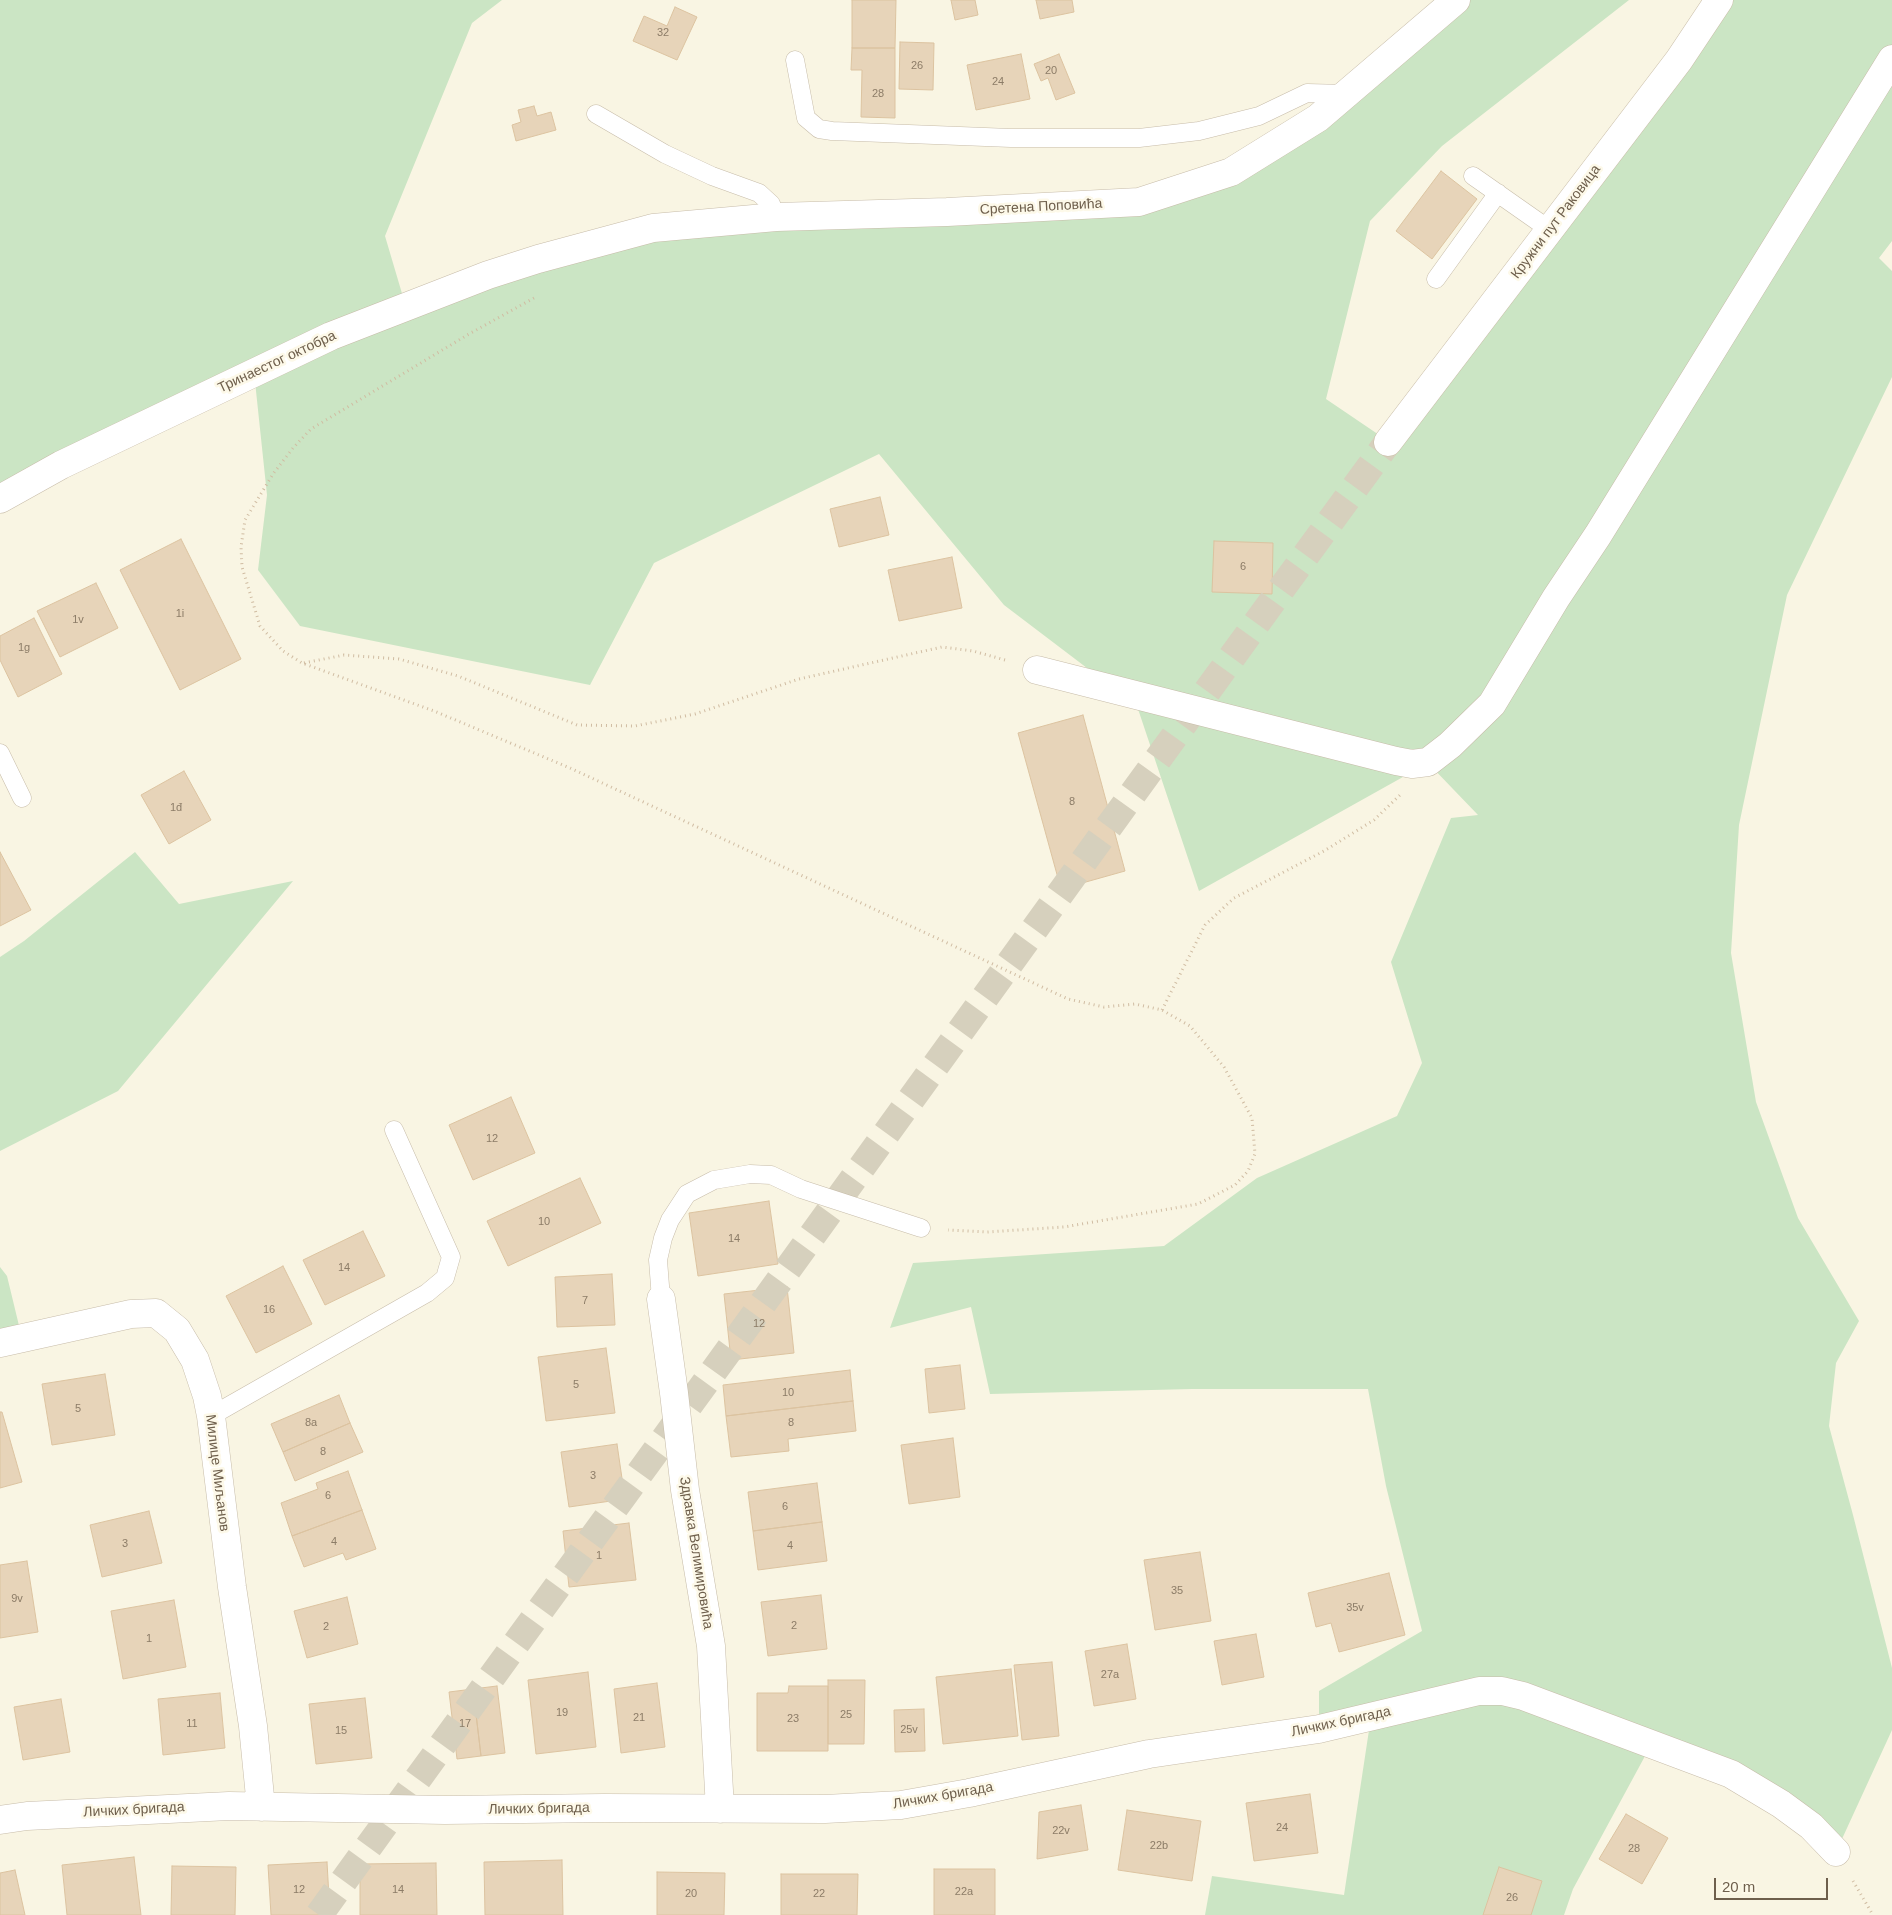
<!DOCTYPE html>
<meta charset="utf-8">
<style>
body{margin:0}
#map{position:relative;width:1892px;height:1915px;overflow:hidden;background:#f9f5e3;font-family:Helvetica,sans-serif}
canvas{display:block}
.scale{position:absolute;left:1714px;top:1878px;width:114px;height:22px;box-sizing:border-box;border:2px solid #6e5f4c;border-top:0;padding-left:6px;font-size:15px;line-height:18px;white-space:nowrap;color:#6e5f4c;-webkit-text-stroke:4px #fdf9e9;paint-order:stroke}
</style>
<div id="map">
<canvas width="1892" height="1915"></canvas>
<div class="scale">20 m</div>
</div>
<script>
const c = document.querySelector('canvas').getContext('2d');
c.lineJoin = 'round';
function fillPath(path, color) {
  c.fillStyle = color;
  c.fill(path, 'evenodd');
}
function shape(rows) {
  const path = new Path2D();
  for (const r of rows) {
    path.moveTo(r[0], r[1]);
    for (let i = 2; i < r.length; i += 2) path.lineTo(r[i], r[i + 1]);
  }
  return path;
}
function stroke(path, color, width, dash) {
  c.strokeStyle = color;
  c.lineWidth = width;
  c.lineCap = dash ? 'butt' : 'round';
  c.setLineDash(dash || []);
  c.stroke(path);
}
function label(font, color, halo, rows, align = 'center') {
  c.font = font + ' Helvetica,sans-serif';
  c.lineWidth = 5;
  c.setLineDash([]);
  c.textBaseline = 'middle';
  c.strokeStyle = halo;
  c.fillStyle = color;
  for (const [text, x, y, turn = 0] of rows) {
    c.save();
    c.translate(x, y);
    c.rotate((+turn || 0) * Math.PI / 180);
    c.textAlign = isNaN(turn) ? turn : align;
    if (halo) c.strokeText(text, 0, 0);
    c.fillText(text, 0, 0);
    c.restore();
  }
}
fillPath(shape([
 [0,0,502,0,472,23,385,236,406,307,653,228,1139,202,1231,172,1456,0,1629,0,1442,146,1370,221,1326,399,1388,441,1719,0,1892,0,1892,241,1879,258,1892,271,1892,377,1787,595,1739,825,1731,953,1756,1102,1798,1218,1859,1321,1836,1363,1829,1426,1853,1515,1892,1668,1892,1730,1836,1852,1811,1826,1651,1745,1573,1889,1564,1915,1205,1915,1212,1876,1344,1895,1371,1717,1319,1729,1319,1691,1422,1631,1386,1486,1368,1389,1192,1389,990,1394,971,1307,890,1328,913,1263,1164,1246,1257,1178,1397,1116,1422,1063,1391,962,1451,818,1478,815,1428,763,1199,891,1137,706,1004,605,879,454,654,563,590,685,300,626,258,570,267,495,254,372,0,504],
 [135,852,179,904,293,881,118,1091,0,1151,0,957,24,941],
 [0,1267,7,1276,22,1338,0,1343]
]), '#cbe5c4');
const building = shape([
 [852,0,896,0,895,48,852,48,852,0],
 [951,0,975,0,978,15,955,20,951,0],
 [1036,0,1072,0,1074,12,1040,19,1036,0],
 [675,7,697,17,677,60,633,41,644,16,667,26,675,7],
 [900,42,934,43,933,90,899,89,900,42],
 [852,48,895,48,895,118,861,117,862,70,851,70,852,48],
 [1021,54,1030,99,976,110,967,65,1021,54],
 [1059,54,1075,93,1056,100,1048,78,1041,81,1034,64,1059,54],
 [534,106,537,116,551,112,556,130,516,141,512,125,521,122,518,110,534,106],
 [1441,171,1477,199,1432,259,1396,231,1441,171],
 [880,497,889,535,839,547,830,509,880,497],
 [181,539,241,659,180,690,120,570,181,539],
 [1214,541,1273,543,1272,594,1212,592,1214,541],
 [952,557,962,608,899,621,888,570,952,557],
 [96,583,118,628,60,657,37,611,96,583],
 [34,618,62,674,18,697,0,660,0,636,34,618],
 [1083,715,1125,871,1061,889,1018,733,1083,715],
 [184,771,211,820,169,844,141,795,184,771],
 [0,852,31,910,0,926,0,852],
 [511,1097,535,1153,473,1180,449,1125,511,1097],
 [580,1178,601,1223,508,1266,487,1221,580,1178],
 [769,1201,778,1264,698,1276,689,1213,769,1201],
 [363,1231,385,1276,325,1305,303,1260,363,1231],
 [283,1266,312,1324,256,1353,226,1296,283,1266],
 [612,1274,615,1325,557,1327,555,1277,612,1274],
 [787,1287,794,1353,731,1360,724,1294,787,1287],
 [606,1348,615,1413,546,1421,538,1357,606,1348],
 [960,1365,965,1409,929,1413,925,1369,960,1365],
 [850,1370,853,1401,726,1416,723,1385,850,1370],
 [105,1374,115,1435,52,1445,42,1384,105,1374],
 [339,1395,350,1423,283,1452,271,1424,339,1395],
 [853,1401,856,1431,788,1439,789,1451,731,1457,726,1416,853,1401],
 [0,1412,2,1412,22,1482,0,1488,0,1412],
 [350,1423,363,1452,295,1481,283,1452,350,1423],
 [953,1438,960,1497,909,1504,901,1445,953,1438],
 [617,1444,625,1499,569,1507,561,1452,617,1444],
 [348,1471,362,1510,292,1536,281,1503,318,1489,316,1483,348,1471],
 [817,1483,822,1522,753,1531,748,1492,817,1483],
 [362,1510,376,1549,346,1560,343,1553,304,1567,292,1536,362,1510],
 [149,1511,162,1563,102,1577,90,1525,149,1511],
 [822,1522,827,1561,758,1570,753,1531,822,1522],
 [629,1523,636,1580,569,1587,563,1531,629,1523],
 [1200,1552,1211,1621,1155,1630,1144,1560,1200,1552],
 [27,1561,38,1632,0,1638,0,1565,27,1561],
 [1389,1573,1405,1635,1339,1652,1331,1623,1316,1627,1308,1593,1389,1573],
 [821,1595,827,1649,768,1656,761,1602,821,1595],
 [347,1597,358,1644,307,1658,294,1611,347,1597],
 [174,1600,186,1667,123,1679,111,1611,174,1600],
 [1256,1634,1264,1677,1222,1685,1214,1641,1256,1634],
 [1127,1644,1136,1699,1094,1706,1085,1651,1127,1644],
 [1052,1662,1059,1736,1022,1740,1014,1665,1052,1662],
 [1011,1669,1018,1736,943,1744,936,1677,1011,1669],
 [588,1672,596,1747,536,1754,528,1680,588,1672],
 [828,1680,865,1680,864,1744,828,1744,828,1680],
 [657,1683,665,1747,621,1753,614,1689,657,1683],
 [497,1686,505,1753,481,1756,473,1689,497,1686],
 [789,1686,828,1686,828,1751,757,1751,757,1693,788,1693,789,1686],
 [473,1689,481,1756,457,1759,449,1692,473,1689],
 [220,1693,225,1748,163,1755,158,1699,220,1693],
 [365,1698,372,1758,316,1764,309,1704,365,1698],
 [61,1699,70,1752,23,1760,14,1707,61,1699],
 [924,1709,925,1751,895,1752,894,1710,924,1709],
 [1310,1794,1318,1853,1254,1861,1246,1803,1310,1794],
 [1081,1805,1088,1850,1037,1859,1039,1812,1081,1805],
 [1127,1810,1201,1821,1192,1881,1118,1870,1127,1810],
 [1626,1814,1668,1838,1642,1884,1599,1859,1626,1814],
 [134,1857,141,1915,67,1915,62,1865,134,1857],
 [562,1860,563,1915,485,1915,484,1862,562,1860],
 [327,1862,330,1915,271,1915,268,1865,327,1862],
 [436,1863,437,1915,360,1915,360,1864,436,1863],
 [172,1866,236,1867,235,1915,171,1915,172,1866],
 [1499,1867,1542,1881,1531,1915,1483,1915,1499,1867],
 [934,1869,995,1869,995,1915,934,1915,934,1869],
 [15,1870,25,1915,0,1915,0,1873,15,1870],
 [657,1872,725,1873,724,1915,657,1915,657,1872],
 [781,1874,858,1874,857,1915,781,1915,781,1874]
]);
fillPath(building, '#e7d4b9');
stroke(building, '#dcc3a0', 1);
stroke(shape([
 [319,1915,1388,442]
]), '#d6d0bd', 28, [28, 14]);
const service = shape([
 [795,60,806,118,819,129,832,131,1011,138,1139,138,1199,131,1259,116,1307,93,1346,94],
 [596,114,665,154,712,176,759,193,771,204,776,217],
 [1473,176,1550,230],
 [1436,279,1498,193],
 [0,753,22,798],
 [661,1299,658,1260,663,1238,670,1220,687,1194,714,1180,750,1174,771,1175,801,1189,921,1228],
 [211,1416,427,1293,445,1278,451,1257,394,1130]
]);
const minor = shape([
 [1037,670,1396,761,1412,764,1428,762,1450,745,1492,704,1556,598,1598,535,1892,59],
 [661,1299,674,1393,685,1490,711,1646,720,1809],
 [0,1343,131,1314,156,1313,177,1330,195,1360,207,1396,211,1416,232,1587,253,1726,261,1807],
 [0,1820,27,1816,229,1806,445,1810,604,1808,825,1809,901,1805,969,1793,1149,1754,1319,1729,1479,1691,1502,1691,1523,1696,1731,1774,1781,1804,1811,1826,1836,1852]
]);
const tertiary = shape([
 [0,499,61,465,331,336,488,275,538,259,653,228,776,217,947,212,1139,202,1231,172,1318,118,1456,0]
]);
const secondary = shape([
 [1388,442,1679,60,1719,0]
]);
stroke(service, '#c7bca9', 19);
stroke(minor, '#c7bca9', 29);
stroke(tertiary, '#c7bca9', 29);
stroke(secondary, '#c9bda7', 29);
stroke(shape([
 [534,298,469,334,311,429,293,448,273,474,245,520,241,547,242,567,260,626,283,651,302,663,434,711,570,768,1068,999,1104,1007,1135,1004,1162,1010,1190,1026,1224,1067,1252,1118,1255,1154,1248,1171,1235,1185,1198,1204,1064,1227,987,1232,948,1230],
 [304,663,344,655,399,659,458,676,577,725,635,726,695,714,799,679,942,647,973,651,1005,660],
 [1162,1010,1205,925,1234,898,1324,851,1374,820,1400,795],
 [1853,1881,1873,1915]
]), '#d0bca2', 3, [1, 4]);
stroke(service, '#fff', 18);
stroke(minor, '#fff', 28);
stroke(tertiary, '#fff', 28);
stroke(secondary, '#fff', 28);
label('11px', '#8c7c67', null, [
 ["32",663,33],
 ["26",917,66],
 ["20",1051,71],
 ["24",998,82],
 ["28",878,94],
 ["6",1243,567],
 ["1i",180,614],
 ["1v",78,620],
 ["1g",24,648],
 ["8",1072,802],
 ["1đ",176,808],
 ["12",492,1139],
 ["10",544,1222],
 ["14",734,1239],
 ["14",344,1268],
 ["7",585,1301],
 ["16",269,1310],
 ["12",759,1324],
 ["5",576,1385],
 ["10",788,1393],
 ["5",78,1409],
 ["8a",311,1423],
 ["8",791,1423],
 ["8",323,1452],
 ["3",593,1476],
 ["6",328,1496],
 ["6",785,1507],
 ["4",334,1542],
 ["3",125,1544],
 ["4",790,1546],
 ["1",599,1556],
 ["35",1177,1591],
 ["9v",17,1599],
 ["35v",1355,1608],
 ["2",794,1626],
 ["2",326,1627],
 ["1",149,1639],
 ["27a",1110,1675],
 ["19",562,1713],
 ["25",846,1715],
 ["21",639,1718],
 ["23",793,1719],
 ["11",192,1724],
 ["17",465,1724],
 ["25v",909,1730],
 ["15",341,1731],
 ["24",1282,1828],
 ["22v",1061,1831],
 ["22b",1159,1846],
 ["28",1634,1849],
 ["12",299,1890],
 ["14",398,1890],
 ["22a",964,1892],
 ["20",691,1894],
 ["22",819,1894],
 ["26",1512,1898]
]);
label('14px', '#6e5f4c', '#fdf9e9', [
 ["Сретена Поповића",1041,207,-3],
 ["Кружни пут Раковица",1556,222,-53],
 ["Тринаестог октобра",277,362,-25],
 ["Милице Миљанов",217,1473,83],
 ["Здравка Велимировића",696,1553,81],
 ["Личких бригада",1341,1722,-12],
 ["Личких бригада",943,1796,-10],
 ["Личких бригада",539,1809,-1],
 ["Личких бригада",134,1810,-3]
]);
</script>
